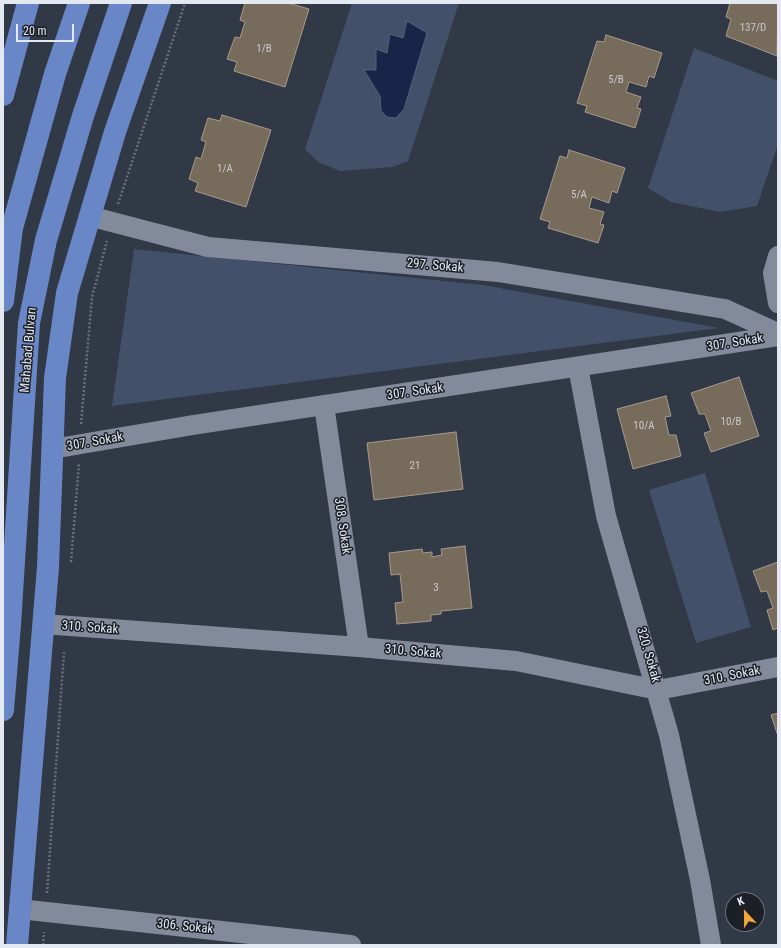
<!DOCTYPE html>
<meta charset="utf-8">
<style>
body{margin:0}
#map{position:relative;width:781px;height:948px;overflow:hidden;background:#313846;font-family:"Roboto Condensed",sans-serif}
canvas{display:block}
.frame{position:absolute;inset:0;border:4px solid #e3e8f1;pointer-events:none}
.north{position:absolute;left:725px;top:892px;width:40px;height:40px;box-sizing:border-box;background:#1c1f26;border:1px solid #6c6f77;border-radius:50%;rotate:338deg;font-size:11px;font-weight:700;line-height:16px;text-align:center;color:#e3e8f1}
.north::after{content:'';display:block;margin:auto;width:14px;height:18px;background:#efa73e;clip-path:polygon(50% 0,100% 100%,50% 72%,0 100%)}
.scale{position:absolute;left:16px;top:24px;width:58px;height:18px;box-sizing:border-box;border:2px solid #e3e8f1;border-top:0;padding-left:5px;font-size:12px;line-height:14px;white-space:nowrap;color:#e3e8f1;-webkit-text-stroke:3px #1c1f26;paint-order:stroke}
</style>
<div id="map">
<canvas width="781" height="948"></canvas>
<div class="frame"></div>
<div class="north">K</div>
<div class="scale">20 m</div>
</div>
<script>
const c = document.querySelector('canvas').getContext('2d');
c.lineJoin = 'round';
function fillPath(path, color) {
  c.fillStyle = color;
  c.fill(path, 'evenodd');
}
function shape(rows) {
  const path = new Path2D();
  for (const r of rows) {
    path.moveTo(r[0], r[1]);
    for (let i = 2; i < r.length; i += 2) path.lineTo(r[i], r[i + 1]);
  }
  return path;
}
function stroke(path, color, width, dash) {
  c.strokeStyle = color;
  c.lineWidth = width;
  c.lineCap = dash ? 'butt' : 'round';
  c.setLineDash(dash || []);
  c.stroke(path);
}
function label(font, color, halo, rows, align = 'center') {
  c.font = font + ' "Roboto Condensed",sans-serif';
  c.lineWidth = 3;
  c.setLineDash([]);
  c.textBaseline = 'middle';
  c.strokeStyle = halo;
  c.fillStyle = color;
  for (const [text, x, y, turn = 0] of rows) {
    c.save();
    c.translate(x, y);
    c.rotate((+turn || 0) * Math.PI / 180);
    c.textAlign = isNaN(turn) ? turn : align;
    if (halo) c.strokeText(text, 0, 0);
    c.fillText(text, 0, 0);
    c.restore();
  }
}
fillPath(shape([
 [352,3,459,3,408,161,393,167,340,171,318,162,305,149],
 [694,48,778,81,778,144,757,206,720,212,671,202,648,188],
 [134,249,483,285,719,328,112,406],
 [705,473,751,627,696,643,649,490]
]), '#43506a');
const water = shape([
 [407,21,427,33,404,109,396,118,387,117,381,111,380,96,364,70,376,70,376,49,387,53,390,34,403,38,407,21]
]);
fillPath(water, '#172648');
stroke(water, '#54607b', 1);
const building = shape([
 [245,3,288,3,309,9,285,87,234,71,237,62,227,59,235,37,240,38,245,22,240,20,245,3],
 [730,3,778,3,777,56,726,36,731,19,726,17,730,3],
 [606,35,662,53,654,78,649,76,646,87,629,82,626,92,641,97,637,108,641,109,635,128,585,112,587,106,577,103,597,41,604,42,606,35],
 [222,115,271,130,246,207,195,191,198,183,189,179,196,157,201,159,206,142,201,140,208,118,220,121,222,115],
 [569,150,625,168,617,193,612,191,609,203,592,197,589,208,604,212,600,224,604,225,598,243,548,228,550,222,540,219,560,156,567,158,569,150],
 [739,377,759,436,711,452,704,433,711,431,705,414,699,414,691,393,739,377],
 [666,396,671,416,665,417,669,435,676,435,681,456,633,469,617,409,666,396],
 [456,432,463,489,374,500,367,443,456,432],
 [465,546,472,608,441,611,441,614,431,615,431,621,397,624,395,603,403,602,400,574,391,575,389,553,422,549,423,553,432,552,432,557,442,555,441,549,465,546],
 [778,562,778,628,773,630,767,610,773,608,767,591,761,592,753,571,778,562],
 [778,713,778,736,771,715,778,713]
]);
fillPath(building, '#776b5c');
stroke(building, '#a89b8b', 1);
stroke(shape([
 [118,204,185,3],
 [81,424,92,297,107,241],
 [71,562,79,463],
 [47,893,64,652],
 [43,945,44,932]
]), '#6a717d', 2.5, [2, 2]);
stroke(shape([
 [89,216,208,247,498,272,725,309,778,333],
 [778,256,773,273,778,303],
 [578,367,606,516,669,735,700,880,711,945],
 [324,405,359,647],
 [52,449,193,425,778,336],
 [43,624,359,647,516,661,658,690,778,667],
 [19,909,351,945]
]), '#828a9b', 20);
stroke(shape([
 [3,95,28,3],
 [3,301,12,228,55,74,79,3],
 [3,710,10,625,29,323,46,240,83,116,121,3],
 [17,945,48,567,55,378,67,293,115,132,160,3]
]), '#6986c6', 22);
label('11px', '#c8c9cc', null, [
 ["137/D",753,28],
 ["1/B",264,49],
 ["5/B",616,80],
 ["1/A",225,169],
 ["5/A",579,195],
 ["10/B",731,422],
 ["10/A",644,426],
 ["21",415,466],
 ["3",436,588]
]);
label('13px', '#e3e8f1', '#1c1f26', [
 ["297. Sokak",435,266,5],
 ["307. Sokak",735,343,-9],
 ["Mahabad Bulvarı",29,350,-85],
 ["307. Sokak",415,392,-8],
 ["307. Sokak",95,442,-10],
 ["308. Sokak",342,526,82],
 ["310. Sokak",90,628,4],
 ["310. Sokak",413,652,5],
 ["320. Sokak",648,655,74],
 ["310. Sokak",732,676,-11],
 ["306. Sokak",185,927,6]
]);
</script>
